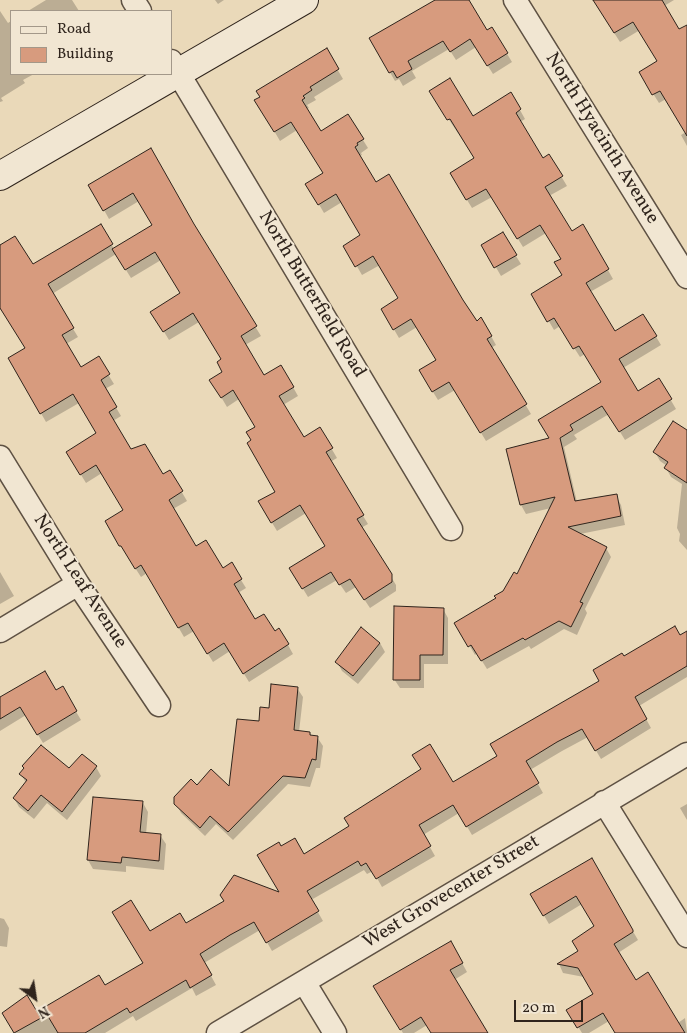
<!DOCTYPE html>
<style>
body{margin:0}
#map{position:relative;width:687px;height:1033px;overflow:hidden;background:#ead9b9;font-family:Vollkorn,serif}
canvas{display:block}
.legend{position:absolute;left:10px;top:10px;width:162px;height:65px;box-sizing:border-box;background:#f1e6d2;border:1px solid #a39889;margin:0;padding:6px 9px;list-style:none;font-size:15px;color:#2f241c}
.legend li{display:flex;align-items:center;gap:10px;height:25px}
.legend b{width:25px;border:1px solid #a39889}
.north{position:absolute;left:10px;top:973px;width:50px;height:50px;-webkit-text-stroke:4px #f1e6d2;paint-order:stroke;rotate:149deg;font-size:14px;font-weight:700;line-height:20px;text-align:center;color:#2f241c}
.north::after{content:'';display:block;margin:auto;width:18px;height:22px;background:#2f241c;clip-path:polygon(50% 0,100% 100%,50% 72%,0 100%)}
.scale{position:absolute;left:514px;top:1000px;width:69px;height:22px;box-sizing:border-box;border:2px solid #2f241c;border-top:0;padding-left:6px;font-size:15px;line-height:18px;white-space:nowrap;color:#2f241c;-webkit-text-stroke:4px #f1e6d2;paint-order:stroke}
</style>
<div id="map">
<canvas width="687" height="1033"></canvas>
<ul class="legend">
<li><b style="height:6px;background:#f1e6d2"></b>Road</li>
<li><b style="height:14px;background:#d79b7e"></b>Building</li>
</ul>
<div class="north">N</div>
<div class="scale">20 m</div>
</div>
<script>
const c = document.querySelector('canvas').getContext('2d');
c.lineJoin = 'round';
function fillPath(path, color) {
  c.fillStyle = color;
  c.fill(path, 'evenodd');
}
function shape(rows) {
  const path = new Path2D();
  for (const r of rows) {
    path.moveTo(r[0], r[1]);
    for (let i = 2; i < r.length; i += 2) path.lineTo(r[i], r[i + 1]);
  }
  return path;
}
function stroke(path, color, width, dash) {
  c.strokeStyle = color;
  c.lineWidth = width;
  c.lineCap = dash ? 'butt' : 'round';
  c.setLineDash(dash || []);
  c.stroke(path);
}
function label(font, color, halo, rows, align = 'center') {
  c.font = font + ' Vollkorn,serif';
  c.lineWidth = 4;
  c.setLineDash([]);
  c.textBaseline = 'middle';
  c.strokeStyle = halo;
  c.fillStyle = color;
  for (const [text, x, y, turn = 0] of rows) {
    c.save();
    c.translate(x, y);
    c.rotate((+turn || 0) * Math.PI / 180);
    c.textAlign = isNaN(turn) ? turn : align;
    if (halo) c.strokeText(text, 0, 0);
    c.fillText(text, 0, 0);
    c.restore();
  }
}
fillPath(shape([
 [46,0,72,0,79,11,28,11],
 [215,0,224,0,218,4],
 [437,0,467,0,487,32,492,29,512,62,493,74,476,47,456,60,449,49,412,71,416,78,403,86,399,79,395,81,370,38],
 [593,0,674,0,664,6,679,31,687,30,687,146,681,135,686,132,666,99,659,103,640,73,659,62,640,30,620,42],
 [0,11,8,23,11,21,11,74,34,74,23,80,25,83,1,98,3,101,0,102],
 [326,50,343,79,314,97,316,100,307,105,309,108,306,109,320,132,363,140,368,148,361,153,362,155,359,156,376,184,476,323,491,336,496,345,491,348,531,414,486,441,455,390,438,400,420,371,437,361,417,327,399,338,382,309,400,299,380,265,362,275,345,246,362,236,342,202,324,213,307,184,324,174,297,130,280,141,256,100],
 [511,94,525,119,520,122,543,159,549,156,567,186,549,196,572,232,583,226,613,279,590,292,615,333,643,315,661,345,623,368,638,392,659,380,676,409,625,440,609,414,574,435,577,439,564,447,577,502,616,496,621,505,625,525,580,534,606,548,611,557,585,609,587,613,577,635,564,629,531,649,529,646,487,669,477,653,475,655,456,623,497,598,518,575,551,508,526,514,521,505,507,450,551,439,603,382,585,354,580,357,560,326,554,330,533,294,564,276,562,259,546,233,523,247,492,197,472,208,451,174,475,159,436,100,473,117],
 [150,150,194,227,261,336,245,345,264,377,281,366,298,396,283,405,304,439,320,429,337,458,330,462,368,524,361,528,396,585,396,591,370,608,356,587,346,593,337,580,308,597,291,569,327,547,306,513,277,531,265,511,277,492,253,441,256,427,239,399,227,407,211,380,224,372,222,360,199,322,169,340,152,312,181,293,161,260,131,278,116,254,52,294,78,337,66,344,81,368,98,358,114,384,105,389,121,416,113,421,131,451,162,476,170,472,187,501,173,509,196,547,222,570,231,564,246,588,238,593,255,621,274,632,279,629,293,654,249,682,230,651,213,662,194,631,184,637,147,573,141,577,113,534,125,511,102,473,86,483,67,452,98,434,79,403,46,422,10,359,26,349,2,309,0,310,0,246,33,266,101,226,114,249,153,226,139,201,109,219,90,185],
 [502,234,521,264,501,276,483,245],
 [687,432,687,550,679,541,680,534,677,528,682,484,671,477,666,468,667,466,660,461,655,452],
 [0,572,14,596,0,604],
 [443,609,448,618,448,664,424,664,424,688,400,688,394,679],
 [687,632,687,677,639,706,651,728,601,759,588,737,562,751,530,770,543,793,472,835,459,813,423,835,435,856,382,887,373,871,367,874,364,870,311,900,323,921,272,951,260,930,204,963,216,985,196,996,192,988,136,1021,133,1016,105,1033,15,1033,3,1013,37,1013,98,976,104,986,144,964,150,933,186,925,282,894,281,847,304,856,453,784,499,756,601,681,624,658],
 [380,643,385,652,358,684,342,671,337,662],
 [62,688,81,720,43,743,26,715,0,731,0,699,56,692],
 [297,688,303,697,299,732,310,733,312,737,317,737,323,746,320,768,316,768,310,787,288,784,233,840,216,824,205,836,181,813,176,803,197,787,230,789,260,722,270,709],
 [96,767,101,776,67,820,47,803,34,819,19,807,14,798,26,783,21,774],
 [143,803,148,812,146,834,160,835,166,844,164,870,126,866,126,872,93,869,88,860],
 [687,804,687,820,680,808],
 [591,860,638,940,618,953,635,981,678,1023,685,1018,687,1033,617,1033,609,1021,589,1033,582,1033,568,1010,594,994,584,977,563,973,559,964,579,952,596,927,582,904,549,924,532,895],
 [0,918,4,919,9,928,7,947,0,946],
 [451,943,467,972,454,980,487,1033,432,1033,427,1025,414,1033,403,1033,375,987]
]), '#0003');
const building = shape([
 [435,0,469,0,487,30,492,27,508,53,487,66,470,39,450,52,443,41,408,61,412,69,397,78,393,71,389,73,369,38,435,0],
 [593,0,662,0,679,29,687,25,687,136,660,91,652,95,639,72,657,61,633,22,614,33,593,0],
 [327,48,339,69,310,87,312,90,303,96,305,98,302,100,321,131,348,114,364,139,357,143,358,145,355,147,376,182,389,174,463,300,477,321,481,317,492,336,487,339,527,404,480,433,449,382,432,392,419,370,436,360,411,319,393,330,381,309,398,298,373,256,355,267,343,246,360,235,336,194,318,205,305,184,323,173,291,122,274,132,254,100,260,97,256,91,327,48],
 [450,78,473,116,511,92,521,109,516,113,543,158,549,154,563,176,545,187,572,231,583,224,609,269,586,283,615,331,643,314,657,336,619,359,638,391,659,378,672,399,619,432,602,406,570,425,573,430,560,438,575,501,617,494,621,516,568,527,607,547,580,602,583,603,571,627,559,621,525,640,523,638,481,661,471,645,468,647,454,623,496,598,494,596,503,591,514,572,517,574,555,497,520,505,506,449,549,438,538,420,601,382,579,346,573,349,554,318,547,322,531,294,562,275,554,262,561,259,540,225,517,239,486,189,466,200,450,173,474,158,450,119,447,120,429,91,450,78],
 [151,148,194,224,257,326,241,336,264,375,281,365,294,387,279,396,304,437,320,427,333,448,326,452,364,515,357,519,392,574,392,582,364,600,350,579,339,585,331,572,302,589,289,568,325,546,300,505,271,523,258,501,275,492,247,443,251,440,246,432,255,427,233,390,221,398,209,380,222,372,217,362,221,359,193,313,163,332,150,312,180,293,155,252,125,270,112,249,152,225,133,193,103,211,88,185,151,148],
 [101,224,113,244,48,284,74,328,62,335,81,367,99,356,110,374,101,380,117,407,109,412,131,449,145,444,163,474,170,470,183,491,169,500,196,546,206,540,223,568,232,562,242,579,234,584,255,619,264,614,275,631,279,628,289,644,243,674,224,643,207,654,188,623,178,628,141,565,135,569,121,546,119,546,105,521,123,510,96,465,80,475,66,452,96,433,73,394,40,414,8,358,25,348,0,308,0,245,15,236,33,264,101,224],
 [503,232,517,255,494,268,481,245,503,232],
 [673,421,687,430,687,483,664,468,668,462,653,452,673,421],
 [394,606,444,608,443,655,420,655,420,680,393,680,394,606],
 [675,626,680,635,687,631,687,666,635,697,647,719,595,751,582,729,557,742,526,761,539,783,466,827,453,805,419,825,431,846,376,879,366,863,361,866,358,861,307,891,319,911,266,943,254,922,230,935,200,954,212,975,190,988,186,980,130,1013,127,1008,85,1033,58,1033,43,1008,99,975,105,985,143,963,112,912,131,900,150,931,180,913,186,923,224,901,220,895,234,875,279,892,257,855,279,842,281,846,295,838,304,854,349,826,344,818,421,769,412,755,430,744,453,782,497,756,490,744,599,681,593,670,622,653,624,656,675,626],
 [361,627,380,643,353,676,335,662,361,627],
 [45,671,56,690,63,686,77,711,37,735,20,707,0,719,0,697,45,671],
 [271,684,298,687,294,730,310,732,310,735,318,736,316,760,312,759,305,778,283,776,228,832,210,816,200,828,174,804,174,797,191,779,197,785,211,769,229,786,237,719,259,721,260,707,269,708,271,684],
 [41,745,69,768,82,754,97,766,62,812,41,795,28,811,13,798,27,780,19,774,24,768,22,766,41,745],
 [93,797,143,801,140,832,161,834,159,861,122,857,121,863,87,860,93,797],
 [592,858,633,930,633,932,614,944,636,980,648,972,685,1033,615,1033,603,1013,577,1028,566,1010,593,994,578,968,557,964,578,951,572,941,594,926,576,896,543,916,530,894,592,858],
 [451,941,463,963,450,970,488,1033,431,1033,421,1017,400,1030,373,986,451,941],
 [27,995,41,1018,14,1033,2,1013,27,995]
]);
fillPath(building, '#d79b7e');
stroke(building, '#2f241c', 1);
const minor = shape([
 [133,0,140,11],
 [515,0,687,277],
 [171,61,451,529],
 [0,457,78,584,159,705],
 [0,631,78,584],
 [604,802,687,936],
 [304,982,335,1033],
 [218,1033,687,754]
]);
const secondary = shape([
 [0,176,304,0]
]);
stroke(minor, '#5e5143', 25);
stroke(secondary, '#2f241c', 30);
stroke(minor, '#f1e6d2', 22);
stroke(secondary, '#f1e6d2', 28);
label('19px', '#2f241c', '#f1e6d2', [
 ["North Hyacinth Avenue",601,139,58],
 ["North Butterfield Road",311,295,59],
 ["North Leaf Avenue",79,582,57],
 ["West Grovecenter Street",452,893,-31]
]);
</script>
